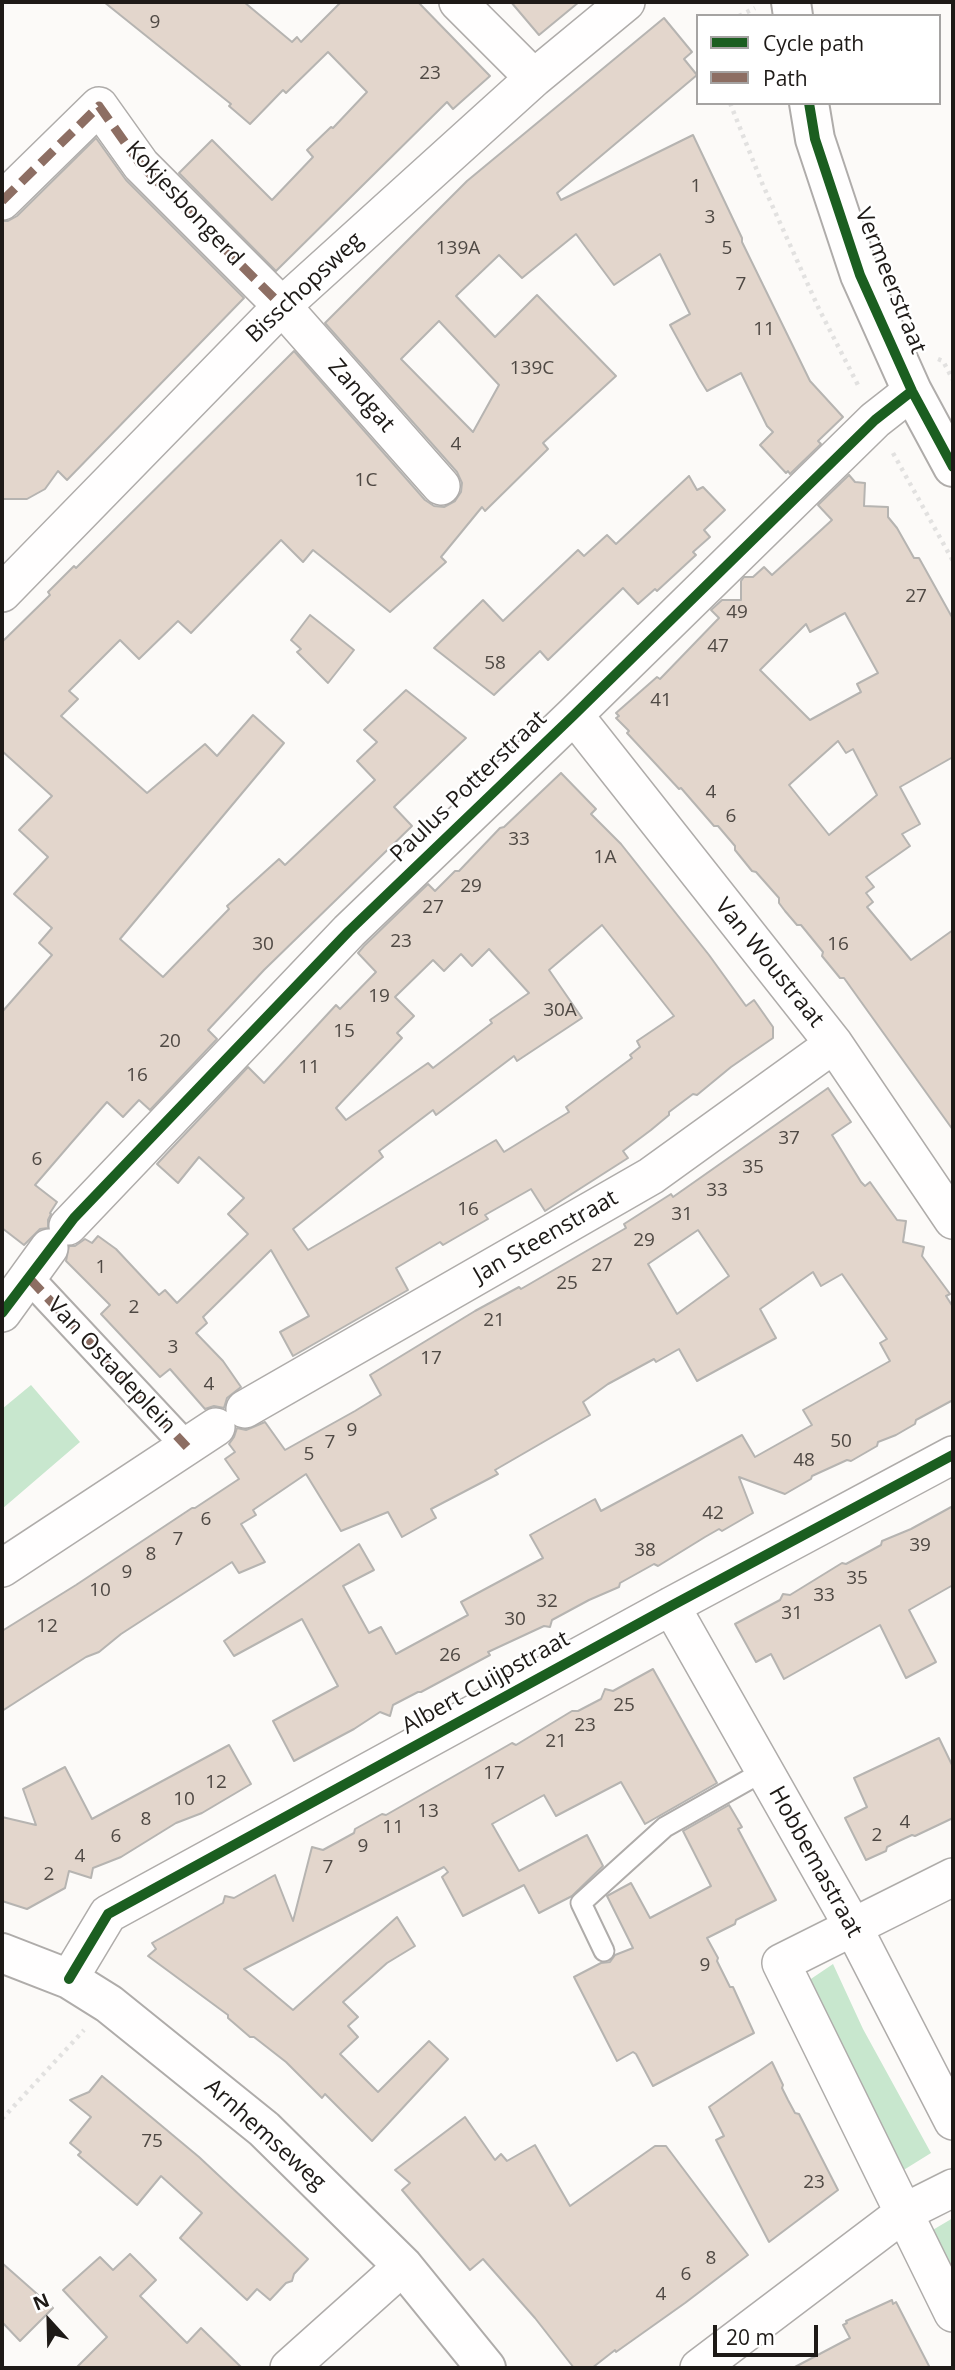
<!DOCTYPE html>
<style>
body{margin:0}
#map{position:relative;width:955px;height:2370px;overflow:hidden;background:#fcfaf8;font-family:"Open Sans",sans-serif}
canvas{display:block}
.frame{position:absolute;inset:0;border:4px solid #1e1a17;pointer-events:none}
.legend{position:absolute;left:696px;top:14px;width:245px;height:91px;box-sizing:border-box;background:#fff;border:2px solid #a5a3a2;margin:0;padding:9px 12px;list-style:none;font-size:21px;color:#1e1a17}
.legend li{display:flex;align-items:center;gap:14px;height:35px}
.legend b{width:35px;border:2px solid #a5a3a2}
.north{position:absolute;left:14px;top:2286px;width:70px;height:70px;-webkit-text-stroke:5px #fff;paint-order:stroke;rotate:338deg;font-size:19px;font-weight:700;line-height:28px;text-align:center;color:#1e1a17}
.north::after{content:'';display:block;margin:auto;width:24px;height:32px;background:#1e1a17;clip-path:polygon(50% 0,100% 100%,50% 72%,0 100%)}
.scale{position:absolute;left:713px;top:2325px;width:105px;height:32px;box-sizing:border-box;border:4px solid #1e1a17;border-top:0;padding-left:9px;font-size:21px;line-height:24px;white-space:nowrap;color:#1e1a17;-webkit-text-stroke:5px #fff;paint-order:stroke}
</style>
<div id="map">
<canvas width="955" height="2370"></canvas>
<div class="frame"></div>
<ul class="legend">
<li><b style="height:9px;background:#1b5e20"></b>Cycle path</li>
<li><b style="height:9px;background:#8d6e63"></b>Path</li>
</ul>
<div class="north">N</div>
<div class="scale">20 m</div>
</div>
<script>
const c = document.querySelector('canvas').getContext('2d');
c.lineJoin = 'round';
function fillPath(path, color) {
  c.fillStyle = color;
  c.fill(path, 'evenodd');
}
function shape(rows) {
  const path = new Path2D();
  for (const r of rows) {
    path.moveTo(r[0], r[1]);
    for (let i = 2; i < r.length; i += 2) path.lineTo(r[i], r[i + 1]);
  }
  return path;
}
function stroke(path, color, width, dash) {
  c.strokeStyle = color;
  c.lineWidth = width;
  c.lineCap = dash ? 'butt' : 'round';
  c.setLineDash(dash || []);
  c.stroke(path);
}
function label(font, color, halo, rows, align = 'center') {
  c.font = font + ' "Open Sans",sans-serif';
  c.lineWidth = 5;
  c.setLineDash([]);
  c.textBaseline = 'middle';
  c.strokeStyle = halo;
  c.fillStyle = color;
  for (const [text, x, y, turn = 0] of rows) {
    c.save();
    c.translate(x, y);
    c.rotate((+turn || 0) * Math.PI / 180);
    c.textAlign = isNaN(turn) ? turn : align;
    if (halo) c.strokeText(text, 0, 0);
    c.fillText(text, 0, 0);
    c.restore();
  }
}
fillPath(shape([
 [31,1385,80,1442,2,1509,2,1409],
 [833,1964,863,2029,931,2153,894,2176,799,1987],
 [953,2218,953,2274,931,2231]
]), '#c8e7ce');
const building = shape([
 [104,2,244,2,292,42,297,37,301,42,341,2,418,2,490,76,453,109,447,102,276,271,179,173,212,140,272,200,313,157,307,150,331,127,333,128,367,92,328,52,286,93,283,90,250,124,229,106,231,104,104,2],
 [511,2,579,2,539,35,511,2],
 [664,18,692,52,684,59,697,75,557,193,561,200,693,135,742,238,742,242,810,381,843,417,818,441,821,444,790,474,788,471,786,473,760,445,773,432,767,426,741,373,707,391,699,378,670,325,690,314,660,254,614,285,576,234,522,278,499,255,456,296,495,337,537,295,616,376,543,443,548,449,485,511,482,507,441,557,446,562,390,612,313,550,303,562,281,540,191,633,178,621,139,659,120,640,69,691,78,699,61,716,147,793,205,744,217,756,253,715,284,743,120,939,163,977,229,909,227,906,279,859,285,865,375,780,357,761,377,742,364,730,406,690,466,738,394,807,412,826,264,970,208,1030,217,1039,150,1110,139,1100,123,1117,107,1102,72,1142,35,1185,57,1202,50,1213,51,1214,48,1220,48,1228,40,1229,24,1245,2,1228,2,1012,52,955,39,943,52,928,14,894,48,857,19,830,52,796,2,751,2,642,50,595,48,592,74,566,76,568,294,351,425,500,434,506,444,507,455,501,461,492,462,483,457,472,325,323,467,181,664,18],
 [439,321,499,385,473,432,401,359,439,321],
 [96,138,126,180,244,298,67,480,58,471,45,489,27,499,2,499,2,221,8,221,17,216,96,138],
 [849,475,855,482,865,483,864,506,888,507,888,517,897,528,914,558,919,558,953,619,953,757,900,787,920,824,902,834,910,846,866,877,874,887,866,893,873,902,867,907,911,960,953,930,953,1130,844,978,840,978,822,956,823,952,801,925,797,925,785,911,779,903,779,898,756,872,752,871,735,850,735,846,718,826,714,826,681,788,679,789,627,733,629,731,616,718,619,716,616,713,657,677,660,679,719,618,711,610,722,600,741,600,741,581,744,577,753,577,764,567,772,575,832,520,818,505,849,475],
 [845,613,878,673,857,684,861,692,810,720,760,670,806,624,810,632,845,613],
 [838,741,846,753,853,749,877,795,829,835,789,785,838,741],
 [689,476,697,490,703,487,725,510,704,530,710,537,693,552,696,555,657,591,655,589,638,604,623,588,548,660,540,651,494,695,434,648,483,600,503,621,578,550,584,556,607,535,616,544,689,476],
 [310,615,354,650,328,683,297,652,301,649,291,640,310,615],
 [561,773,596,809,591,814,621,844,709,955,746,1006,754,1000,773,1027,773,1038,731,1067,697,1095,693,1094,669,1112,669,1115,651,1130,623,1151,628,1158,545,1211,531,1189,485,1215,488,1219,462,1234,443,1245,440,1242,396,1268,408,1290,293,1356,280,1332,309,1316,271,1250,203,1317,207,1323,196,1333,223,1361,241,1387,227,1398,224,1408,214,1406,205,1409,170,1369,160,1377,101,1314,110,1305,66,1261,69,1246,75,1246,85,1239,92,1243,98,1236,116,1249,159,1295,165,1290,177,1303,248,1234,228,1214,244,1198,199,1157,178,1183,157,1164,248,1067,264,1083,336,1005,340,1009,376,972,358,953,364,946,428,884,435,891,455,871,459,871,500,828,504,827,561,773],
 [602,925,674,1016,637,1041,640,1047,630,1055,632,1058,566,1107,569,1112,504,1152,496,1140,308,1250,293,1229,383,1157,379,1151,433,1110,436,1115,514,1056,517,1061,582,1018,549,970,602,925],
 [489,949,529,993,490,1020,492,1023,433,1068,428,1063,346,1120,336,1108,402,1038,397,1033,414,1016,395,997,433,960,444,971,461,954,472,966,489,949],
 [828,1088,851,1122,832,1135,861,1182,865,1186,870,1182,897,1220,906,1221,903,1242,924,1247,922,1256,950,1294,946,1296,953,1307,953,1400,916,1420,915,1424,896,1435,878,1442,877,1446,851,1461,847,1460,812,1476,811,1479,785,1494,739,1477,753,1513,722,1531,719,1529,705,1537,658,1566,654,1564,620,1583,619,1587,589,1600,552,1620,550,1627,544,1626,488,1652,490,1655,421,1692,418,1692,393,1705,390,1716,380,1712,354,1729,294,1761,273,1721,338,1686,302,1619,234,1656,224,1641,359,1544,374,1570,343,1586,369,1633,381,1627,396,1654,468,1615,461,1602,543,1558,530,1535,595,1499,601,1511,742,1435,755,1457,812,1425,803,1410,890,1361,880,1343,887,1339,842,1274,821,1286,813,1272,760,1309,776,1338,697,1381,679,1349,656,1362,654,1359,608,1384,583,1402,590,1415,495,1470,498,1474,431,1509,436,1518,402,1537,388,1512,341,1531,306,1474,253,1510,256,1515,241,1524,265,1562,239,1573,232,1562,121,1634,99,1652,86,1657,2,1711,2,1631,76,1585,192,1508,195,1508,239,1479,225,1459,235,1452,229,1444,234,1437,237,1428,246,1430,265,1422,285,1450,355,1411,381,1395,370,1375,475,1311,519,1287,521,1289,626,1228,624,1224,671,1194,673,1197,828,1088],
 [698,1230,729,1276,677,1314,648,1264,698,1230],
 [953,1506,953,1585,909,1610,936,1662,906,1678,880,1625,784,1679,771,1654,756,1662,735,1624,780,1600,783,1594,790,1595,842,1563,846,1564,881,1545,882,1541,911,1529,953,1506],
 [653,1669,717,1783,645,1824,621,1782,556,1816,544,1795,492,1824,519,1871,587,1835,603,1866,572,1896,539,1913,524,1885,463,1916,442,1877,448,1872,444,1867,244,1969,293,2010,397,1917,415,1946,387,1963,343,2002,358,2017,348,2026,358,2037,340,2054,378,2092,429,2041,448,2059,372,2141,325,2094,322,2098,286,2062,254,2037,250,2037,228,2018,228,2015,148,1956,156,1949,152,1943,223,1903,225,1896,234,1898,275,1875,293,1921,312,1847,323,1850,354,1833,355,1829,382,1814,386,1815,512,1743,516,1745,572,1711,578,1711,601,1699,605,1689,613,1691,653,1669],
 [939,1738,953,1767,953,1818,915,1836,912,1835,899,1841,887,1847,886,1851,866,1860,845,1818,867,1807,854,1778,939,1738],
 [229,1745,251,1784,202,1813,176,1823,121,1857,93,1868,91,1878,69,1871,65,1888,27,1909,2,1901,2,1817,36,1825,23,1789,65,1767,92,1819,229,1745],
 [729,1805,742,1827,738,1829,776,1900,736,1920,735,1924,707,1938,718,1958,717,1961,730,1987,733,1987,754,2033,653,2086,636,2054,633,2052,617,2061,574,1977,601,1963,610,1962,615,1955,633,1948,607,1896,631,1883,650,1918,711,1886,683,1831,729,1805],
 [772,2062,783,2085,782,2088,788,2100,795,2113,799,2114,838,2190,769,2242,716,2140,724,2136,709,2107,772,2062],
 [102,2076,199,2157,308,2259,294,2274,292,2281,286,2283,270,2300,257,2289,247,2300,180,2238,202,2213,161,2176,137,2205,78,2155,81,2152,70,2143,91,2117,70,2100,89,2092,102,2076],
 [465,2117,495,2160,501,2154,507,2161,535,2145,570,2206,655,2146,666,2146,748,2255,685,2303,616,2352,615,2350,592,2368,574,2368,535,2318,483,2259,470,2270,402,2190,410,2183,395,2170,465,2117],
 [130,2254,156,2280,140,2296,187,2343,201,2328,242,2368,76,2368,107,2337,63,2290,100,2257,113,2270,130,2254],
 [2,2263,53,2308,20,2341,2,2322,2,2263],
 [892,2300,893,2304,896,2302,930,2368,793,2368,850,2338,843,2325,847,2323,846,2321,892,2300]
]);
fillPath(building, '#e3d6cc');
stroke(building, '#b6b4b1', 2);
const service = shape([
 [604,1951,581,1903,665,1827,764,1771]
]);
const pedestrian = shape([
 [29,1278,187,1447]
]);
const minor = shape([
 [458,2,534,78],
 [2,201,99,106,141,165,282,306,441,486],
 [2,593,282,306,534,78,626,2],
 [574,715,834,1044,953,1220],
 [68,1226,349,931,574,715,875,420,912,391],
 [2,1313,49,1248],
 [245,1409,651,1176,834,1044],
 [2,1568,216,1427],
 [671,1606,853,1927,953,2121],
 [953,1877,781,1963,953,2313],
 [69,1979,108,1914,671,1606,953,1455],
 [289,2368,403,2266],
 [699,2368,905,2212,953,2188]
]);
const tertiary = shape([
 [791,2,793,16],
 [809,103,815,139,860,275,912,391,953,467],
 [2,1953,69,1979,109,2004,264,2129,403,2266,486,2368]
]);
stroke(service, '#afacaa', 23);
stroke(pedestrian, '#afacaa', 32);
stroke(minor, '#afacaa', 40);
stroke(tertiary, '#afacaa', 42);
stroke(shape([
 [739,16,755,8],
 [730,103,762,183,819,309,860,389],
 [938,359,943,361,953,380],
 [893,453,953,561],
 [2,2119,84,2030]
]), '#e2e1e0', 4.5, [3.5, 5]);
stroke(service, '#fffefe', 19);
stroke(pedestrian, '#fffefe', 28);
stroke(minor, '#fffefe', 37);
stroke(tertiary, '#fffefe', 38);
stroke(shape([
 [2,201,99,106,141,165,282,306],
 [29,1278,187,1447]
]), '#8d6e63', 9, [18, 9]);
stroke(shape([
 [809,103,815,139,860,275,912,391,953,467],
 [2,1313,74,1218,349,931,574,715,875,420,912,391],
 [69,1979,108,1914,671,1606,953,1455]
]), '#1b5e20', 10);
label('19px', '#4f4944', null, [
 ["9",155,23],
 ["23",430,74],
 ["1",696,187],
 ["3",710,218],
 ["139A",458,249],
 ["5",727,249],
 ["7",741,285],
 ["11",764,330],
 ["139C",532,369],
 ["4",456,445],
 ["1C",366,481],
 ["27",916,597],
 ["49",737,613],
 ["47",718,647],
 ["58",495,664],
 ["41",661,701],
 ["4",711,793],
 ["6",731,817],
 ["33",519,840],
 ["1A",605,858],
 ["29",471,887],
 ["27",433,908],
 ["23",401,942],
 ["30",263,945],
 ["16",838,945],
 ["19",379,997],
 ["30A",560,1011],
 ["15",344,1032],
 ["20",170,1042],
 ["11",309,1068],
 ["16",137,1076],
 ["37",789,1139],
 ["6",37,1160],
 ["35",753,1168],
 ["33",717,1191],
 ["16",468,1210],
 ["31",682,1215],
 ["29",644,1241],
 ["27",602,1266],
 ["1",101,1268],
 ["25",567,1284],
 ["2",134,1308],
 ["21",494,1321],
 ["3",173,1348],
 ["17",431,1359],
 ["4",209,1385],
 ["9",352,1431],
 ["50",841,1442],
 ["7",330,1443],
 ["5",309,1455],
 ["48",804,1461],
 ["42",713,1514],
 ["6",206,1520],
 ["7",178,1540],
 ["39",920,1546],
 ["38",645,1551],
 ["8",151,1555],
 ["9",127,1573],
 ["35",857,1579],
 ["10",100,1591],
 ["33",824,1596],
 ["32",547,1602],
 ["31",792,1614],
 ["30",515,1620],
 ["12",47,1627],
 ["26",450,1656],
 ["25",624,1706],
 ["23",585,1726],
 ["21",556,1742],
 ["17",494,1774],
 ["12",216,1783],
 ["10",184,1800],
 ["13",428,1812],
 ["8",146,1820],
 ["4",905,1823],
 ["11",393,1828],
 ["2",877,1836],
 ["6",116,1837],
 ["9",363,1847],
 ["4",80,1857],
 ["7",328,1868],
 ["2",49,1875],
 ["9",705,1966],
 ["75",152,2142],
 ["23",814,2183],
 ["8",711,2259],
 ["6",686,2275],
 ["4",661,2295]
]);
label('23px', '#1e1a17', '#fff', [
 ["Kokjesbongerd",184,204,47],
 ["Vermeerstraat",890,281,68],
 ["Bisschopsweg",305,288,-43],
 ["Zandgat",361,396,49],
 ["Paulus Potterstraat",469,787,-44],
 ["Van Woustraat",769,963,51],
 ["Jan Steenstraat",546,1237,-30],
 ["Van Ostadeplein",111,1366,47],
 ["Albert Cuijpstraat",486,1683,-29],
 ["Hobbemastraat",815,1862,61],
 ["Arnhemseweg",265,2135,42]
]);
</script>
